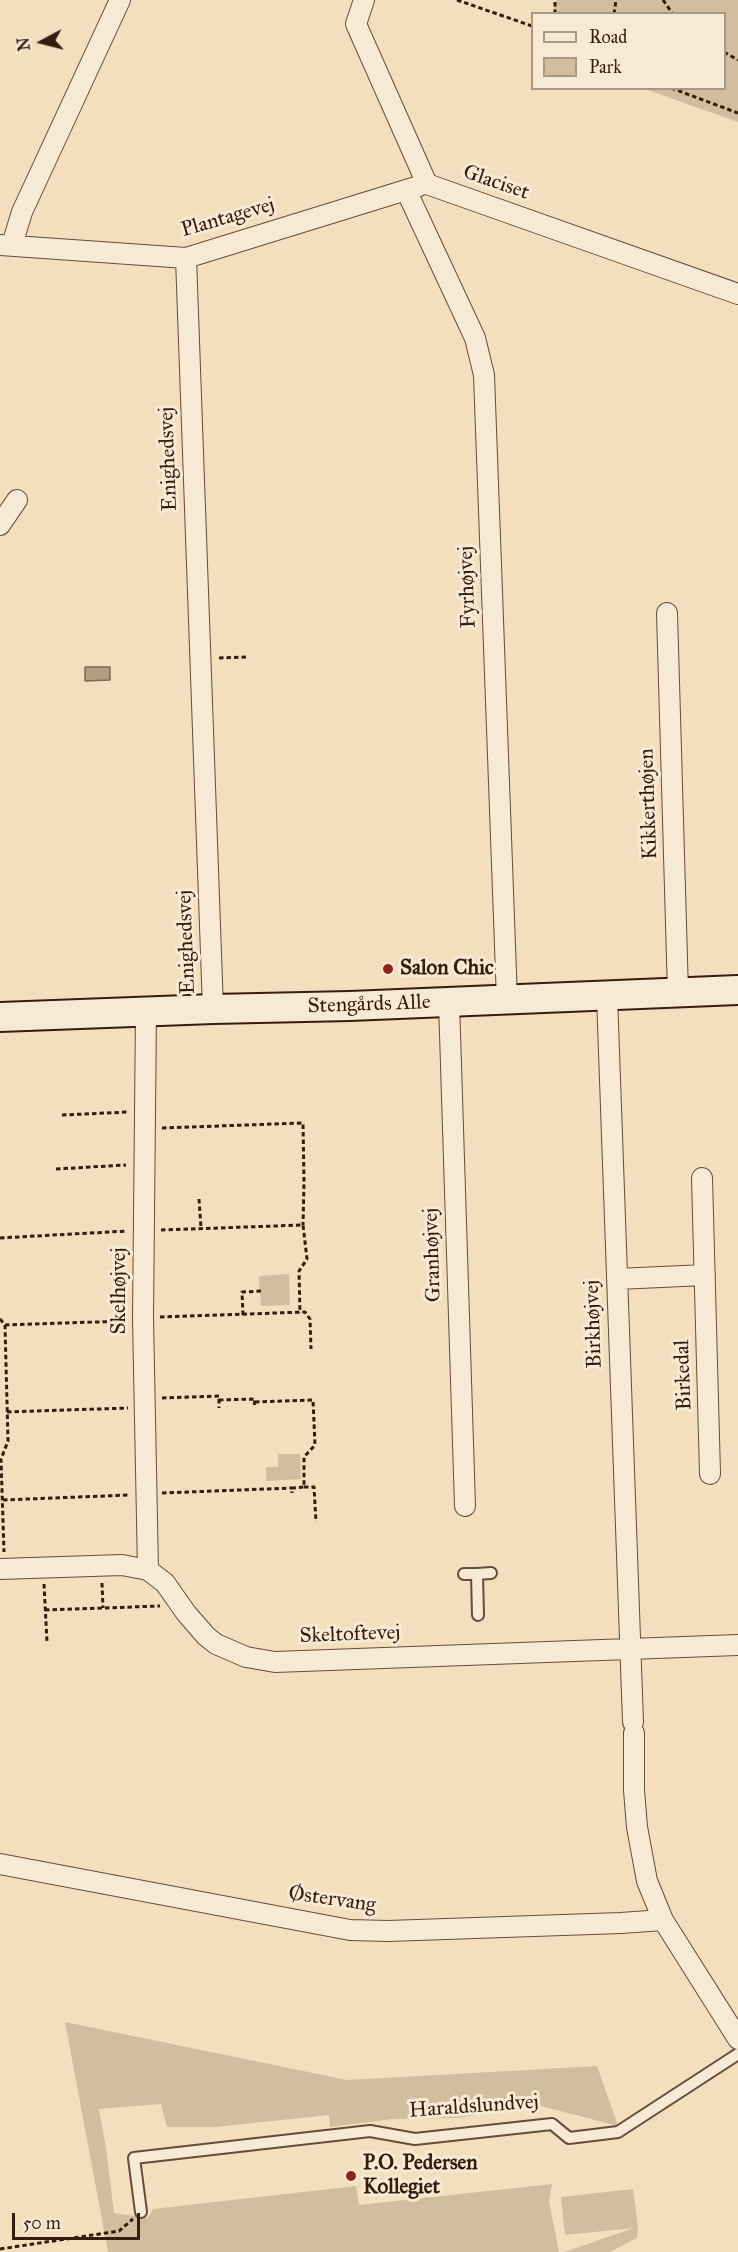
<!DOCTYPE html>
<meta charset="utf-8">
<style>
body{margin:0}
#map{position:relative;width:738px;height:2252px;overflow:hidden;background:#f3debd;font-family:"IM FELL Great Primer",serif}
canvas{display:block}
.legend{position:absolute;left:531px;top:12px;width:195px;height:78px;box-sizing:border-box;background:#f7ead4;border:2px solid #aa9785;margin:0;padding:8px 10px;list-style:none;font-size:18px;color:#361b0f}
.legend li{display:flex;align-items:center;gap:12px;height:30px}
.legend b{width:30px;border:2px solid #aa9785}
.north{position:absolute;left:12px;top:12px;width:60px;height:60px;-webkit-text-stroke:4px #f7ead4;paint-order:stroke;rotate:263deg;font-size:16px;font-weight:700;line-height:24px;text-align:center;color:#361b0f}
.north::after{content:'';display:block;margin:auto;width:21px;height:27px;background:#361b0f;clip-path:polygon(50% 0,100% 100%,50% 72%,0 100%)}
.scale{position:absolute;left:12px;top:2213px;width:128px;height:27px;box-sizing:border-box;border:3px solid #361b0f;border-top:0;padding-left:8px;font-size:18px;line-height:21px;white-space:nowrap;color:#361b0f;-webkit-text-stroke:4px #f7ead4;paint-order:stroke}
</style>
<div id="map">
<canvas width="738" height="2252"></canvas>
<ul class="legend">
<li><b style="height:8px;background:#f7ead4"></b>Road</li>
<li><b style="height:16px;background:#d3bd9f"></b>Park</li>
</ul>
<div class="north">N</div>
<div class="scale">50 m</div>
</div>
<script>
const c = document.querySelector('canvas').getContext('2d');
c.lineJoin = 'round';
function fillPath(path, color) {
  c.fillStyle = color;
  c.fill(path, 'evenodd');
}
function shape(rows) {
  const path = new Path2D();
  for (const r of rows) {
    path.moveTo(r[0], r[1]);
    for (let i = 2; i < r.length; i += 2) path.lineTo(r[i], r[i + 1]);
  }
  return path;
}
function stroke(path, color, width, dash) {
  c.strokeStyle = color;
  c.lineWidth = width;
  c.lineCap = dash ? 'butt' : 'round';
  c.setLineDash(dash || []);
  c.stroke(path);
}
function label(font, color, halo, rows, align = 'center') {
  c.font = font + ' "IM FELL Great Primer",serif';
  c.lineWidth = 6;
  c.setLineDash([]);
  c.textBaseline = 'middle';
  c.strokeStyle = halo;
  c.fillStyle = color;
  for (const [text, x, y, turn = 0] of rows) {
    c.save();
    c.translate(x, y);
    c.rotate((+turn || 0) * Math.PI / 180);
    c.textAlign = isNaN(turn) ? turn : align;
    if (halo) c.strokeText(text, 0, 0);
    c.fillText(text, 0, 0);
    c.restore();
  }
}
fillPath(shape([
 [557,0,738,0,738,122,645,89,724,88,724,14,552,13],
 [289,1274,290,1305,261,1306,259,1276],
 [278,1454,300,1454,301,1479,266,1481,266,1467,278,1467],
 [65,2022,347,2080,597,2066,618,2126,541,2106,456,2118,393,2119,330,2127,329,2115,215,2127,167,2127,161,2104,99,2109,106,2148,114,2213,148,2218,153,2209,356,2186,359,2205,552,2184,549,2201,559,2252,108,2252],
 [633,2189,638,2227,637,2238,610,2252,564,2252,634,2228,565,2235,561,2197]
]), '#d3bd9f');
const water = shape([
 [85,667,110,667,110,680,85,681,85,667]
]);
fillPath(water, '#b39c82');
stroke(water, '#816854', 1.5);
const lane = shape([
 [464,1574,477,1574,478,1615],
 [477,1574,491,1573],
 [141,2212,134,2158,370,2131,415,2139,552,2124,569,2138,618,2132,738,2054]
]);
const street = shape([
 [364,0,356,24,427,184,738,294],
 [406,190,475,338,484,375,507,1000],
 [0,245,186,258,419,186],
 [12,245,22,212,120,0],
 [186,258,213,1009],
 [0,525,17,500],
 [667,613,678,993],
 [607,996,633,1722],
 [449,1002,465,1506],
 [146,1011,143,1318,148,1570],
 [702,1178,710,1474],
 [617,1279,705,1275],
 [0,1569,122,1565,148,1570,165,1583,186,1613,206,1636,216,1644,246,1657,275,1662,738,1645],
 [634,1733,634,1790,637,1827,647,1881,663,1920,738,2039],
 [0,1864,350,1930,388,1931,621,1923,663,1920]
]);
const secondary = shape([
 [0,1017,213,1009,350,1006,738,990]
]);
stroke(lane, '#654c3a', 14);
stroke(street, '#654c3a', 22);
stroke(secondary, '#361b0f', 32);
stroke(shape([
 [457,0,532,26],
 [663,0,673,14],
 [555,14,555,0],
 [614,14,616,0],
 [724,52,738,60],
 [671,88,738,113],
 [219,658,247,657],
 [62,1115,129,1112],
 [162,1128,303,1123,304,1182,303,1225],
 [56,1169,126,1165],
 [199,1199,201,1228],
 [161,1230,303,1225,307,1259,299,1271,300,1313],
 [0,1238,127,1231],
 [243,1315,242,1292,262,1291],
 [160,1317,305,1312,310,1319,311,1349],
 [0,1319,5,1325,8,1441,1,1459,4,1552],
 [5,1325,126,1321],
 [162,1398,219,1396,219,1408],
 [219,1400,255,1399,254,1407],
 [255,1402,313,1400,315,1445,304,1457,304,1487,292,1488,292,1493],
 [7,1412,128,1408],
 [304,1487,314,1487,316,1522],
 [162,1493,292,1488],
 [3,1500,129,1495],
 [102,1583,103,1608],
 [44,1584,47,1642],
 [45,1610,160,1606],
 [0,2249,119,2231,133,2219]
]), '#361b0f', 3, [4.5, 3]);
stroke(lane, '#f7ead4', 10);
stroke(street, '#f7ead4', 20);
stroke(secondary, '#f7ead4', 28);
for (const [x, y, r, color] of [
 [388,969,6,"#8f2418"],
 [351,2176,6,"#8f2418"]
]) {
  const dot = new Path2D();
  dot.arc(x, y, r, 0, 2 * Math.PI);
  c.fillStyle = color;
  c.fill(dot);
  stroke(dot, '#f7ead4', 2);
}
label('21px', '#361b0f', '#f7ead4', [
 ["Glaciset",496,183,19],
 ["Plantagevej",228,218,-16],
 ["Enighedsvej",169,459,-92],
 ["Fyrhøjvej",468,587,-92],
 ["Kikkerthøjen",649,804,-92],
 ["Enighedsvej",187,942,-92],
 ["Stengårds Alle",369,1005,-2],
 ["Granhøjvej",433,1255,-92],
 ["Skelhøjvej",120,1291,-90],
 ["Birkhøjvej",594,1324,-92],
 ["Birkedal",684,1375,-92],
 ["Skeltoftevej",350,1635,-2],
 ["Østervang",332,1900,8],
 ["Haraldslundvej",474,2107,-4]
]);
label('bold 21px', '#361b0f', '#f7ead4', [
 ["Salon Chic",400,969],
 ["P.O. Pedersen",363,2164],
 ["Kollegiet",363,2188]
], 'left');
</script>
